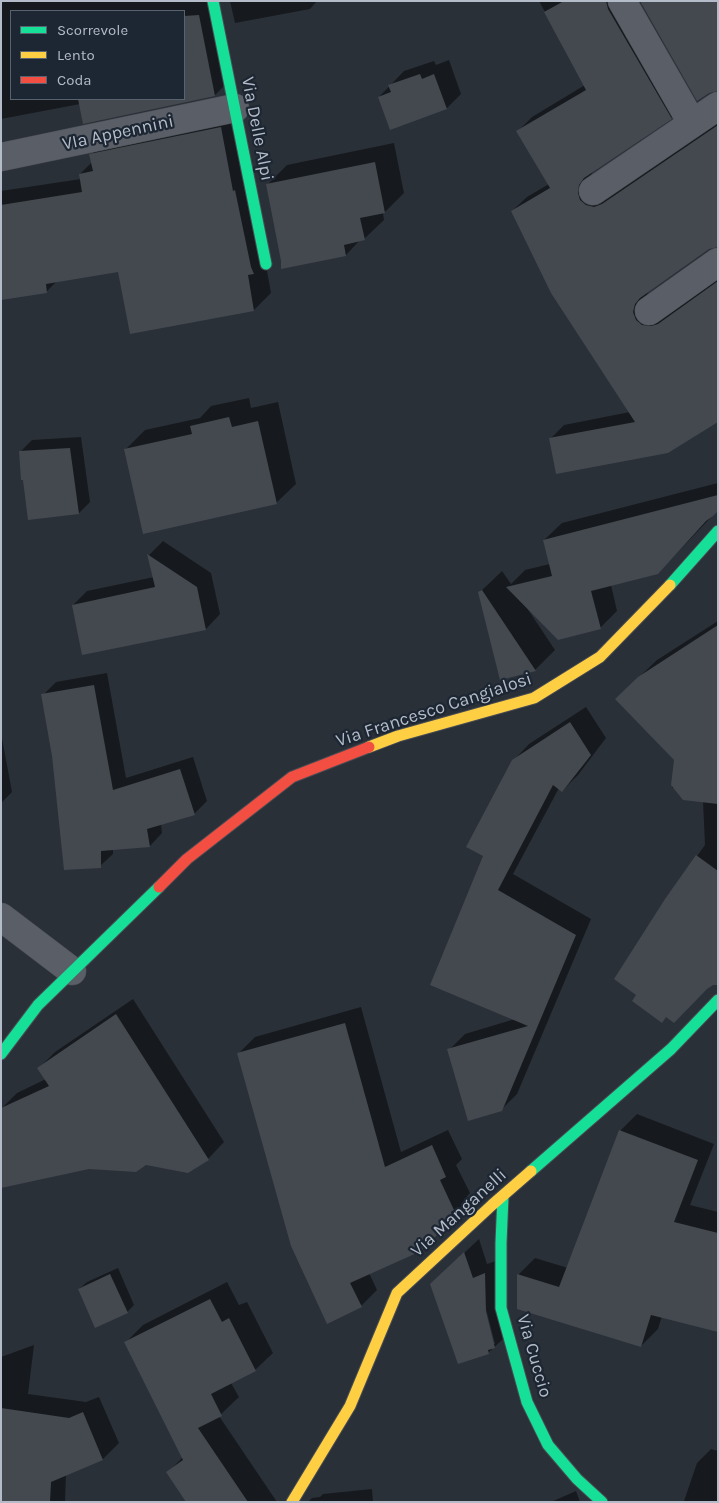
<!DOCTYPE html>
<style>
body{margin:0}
#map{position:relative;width:719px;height:1503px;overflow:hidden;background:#2a3038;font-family:Karla,sans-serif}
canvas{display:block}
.frame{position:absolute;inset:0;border:2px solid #b4bcc9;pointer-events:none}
.legend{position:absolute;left:10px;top:10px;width:175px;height:90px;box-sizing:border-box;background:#1d2633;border:1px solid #59626f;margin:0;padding:6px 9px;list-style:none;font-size:15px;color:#b4bcc9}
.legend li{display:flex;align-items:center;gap:10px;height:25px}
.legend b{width:25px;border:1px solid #59626f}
</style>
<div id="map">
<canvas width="719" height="1503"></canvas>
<div class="frame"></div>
<ul class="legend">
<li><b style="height:6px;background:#16e098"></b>Scorrevole</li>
<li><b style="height:6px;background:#ffcf43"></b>Lento</li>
<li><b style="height:6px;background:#f24e42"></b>Coda</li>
</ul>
</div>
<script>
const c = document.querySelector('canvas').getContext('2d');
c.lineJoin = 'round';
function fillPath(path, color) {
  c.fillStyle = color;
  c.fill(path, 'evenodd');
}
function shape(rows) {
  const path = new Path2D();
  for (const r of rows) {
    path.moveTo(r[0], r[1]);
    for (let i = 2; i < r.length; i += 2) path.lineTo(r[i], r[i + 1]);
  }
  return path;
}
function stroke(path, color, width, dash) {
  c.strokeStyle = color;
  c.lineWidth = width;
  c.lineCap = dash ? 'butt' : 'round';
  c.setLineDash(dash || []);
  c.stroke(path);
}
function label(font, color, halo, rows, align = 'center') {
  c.font = font + ' Karla,sans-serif';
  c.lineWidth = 4.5;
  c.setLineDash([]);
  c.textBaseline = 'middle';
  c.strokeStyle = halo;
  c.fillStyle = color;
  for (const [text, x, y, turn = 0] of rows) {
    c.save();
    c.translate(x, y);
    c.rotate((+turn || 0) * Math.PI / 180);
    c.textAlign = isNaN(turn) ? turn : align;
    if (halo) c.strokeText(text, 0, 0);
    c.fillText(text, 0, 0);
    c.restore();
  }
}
fillPath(shape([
 [1,1,214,1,229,81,215,95,84,122,80,104,1,119],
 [11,11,184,11,184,99,11,99],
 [230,1,317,1,310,9,235,23],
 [539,1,626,1,685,104,671,118,592,171,591,178,718,122,718,245,708,248,648,291,647,297,718,279,718,420,550,439,564,425,630,412,512,211,527,197,549,184,518,131,532,117,585,85],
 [449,60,461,94,447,108,390,129,379,97,404,71,434,61,436,65],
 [238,110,271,293,254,310,131,333,119,270,57,281,46,292,1,299,1,191,81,179,80,174,92,162,91,155,108,138],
 [394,143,404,193,385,212,383,213,384,220,364,239,360,240,346,255,267,185,287,165],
 [249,398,251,408,278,402,296,484,276,503,125,450,145,430,200,418,211,406],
 [81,437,90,502,79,513,21,451,32,440],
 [718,483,718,510,658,573,611,585,617,611,600,628,527,608,555,650,535,670,501,678,480,592,500,573,502,571,511,584,525,570,550,564,544,540,562,523],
 [163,541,211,573,220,614,206,629,83,654,73,605,87,591,154,577,149,555],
 [718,621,718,983,713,984,667,1016,638,994,666,899,705,845,703,801,674,787,672,788,675,760,634,682,657,660],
 [107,673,126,778,193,757,207,801,194,814,161,824,162,833,150,846,113,848,113,854,100,866,53,756,43,695,56,682],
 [586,707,606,738,578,775,562,791,559,788,513,874,591,919,517,1094,501,1110,449,1050,465,1034,515,1019,485,856,513,761,529,744],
 [1,733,12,792,1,803],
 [133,999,224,1142,208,1159,1,1109,17,1093,46,1079,39,1068,55,1052],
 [361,1007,401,1152,448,1130,462,1159,456,1165,470,1193,467,1196,469,1202,453,1218,369,1273,377,1290,361,1306,239,1053,255,1037],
 [637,1114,714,1144,690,1205,718,1212,718,1331,662,1316,658,1329,641,1346,518,1275,535,1258,568,1268,620,1131],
 [479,1239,487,1264,499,1260,503,1339,488,1353,446,1270],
 [485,1305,495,1344,493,1344,483,1306],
 [118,1268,134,1305,127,1312,79,1289,87,1282],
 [227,1282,239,1305,247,1302,273,1353,255,1370,231,1383,239,1397,219,1416,277,1502,187,1502,168,1472,183,1457,125,1343,143,1325],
 [34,1345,28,1394,86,1402,99,1397,119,1443,103,1459,66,1475,65,1502,1,1502,1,1357],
 [711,1449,718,1451,718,1502,684,1501,697,1463],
 [372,1489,373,1502,308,1502,312,1498,320,1497,323,1494],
 [576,1491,580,1502,551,1502]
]), '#0007');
fillPath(shape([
 [564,1,606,1,608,9,672,119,584,178,579,185,578,193,580,200,586,205,594,207,602,204,718,125,718,247,709,249,640,298,635,304,633,312,636,320,642,325,651,326,658,324,718,281,718,422,668,453,556,474,549,438,635,422,551,293,511,211,550,188,516,131,586,90,544,12],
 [640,1,718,1,718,91,709,93,697,101],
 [199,15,215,96,83,124,78,99,184,99,184,16],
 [420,74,422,79,434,74,447,109,390,130,378,97,391,92,388,85],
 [221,127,233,191,235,190,251,267,254,274,248,275,254,311,130,334,118,272,46,284,47,293,1,300,1,205,82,192,79,174,93,171,89,154],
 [375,162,385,213,360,218,365,240,344,245,346,256,281,269,281,261,266,184],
 [229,417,232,427,258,421,277,504,143,534,124,449,192,434,190,426],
 [70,448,79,514,28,520,23,480,21,480,19,451],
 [718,495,718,511,713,516,706,521,658,574,591,591,601,629,558,640,506,587,552,576,543,540],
 [147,554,197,587,206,630,82,655,72,605,155,587],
 [482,590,536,671,500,680,478,592],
 [718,625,718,804,683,800,671,785,674,760,615,699,638,677],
 [94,685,113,790,180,769,195,815,147,829,150,847,101,851,101,868,64,870,52,756,41,694],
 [570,722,591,755,562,792,553,785,498,890,576,935,502,1111,468,1121,447,1049,528,1026,430,985,483,856,466,847,512,760],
 [696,855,718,871,718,985,713,985,707,989,674,1023,666,1017,662,1023,632,1001,636,995,614,979,665,899],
 [116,1014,209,1160,188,1173,146,1165,136,1172,89,1169,1,1188,1,1108,49,1086,37,1068],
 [345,1023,385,1167,432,1145,446,1177,440,1180,454,1210,451,1212,454,1219,419,1252,350,1283,362,1307,327,1324,291,1246,237,1053],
 [619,1130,698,1160,674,1222,718,1233,718,1332,651,1315,641,1347,517,1309,517,1274,559,1287],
 [464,1252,473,1278,485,1273,486,1312,495,1348,488,1350,489,1354,458,1364,430,1284],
 [110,1274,128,1313,95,1328,78,1289],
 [210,1299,222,1322,229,1318,256,1371,211,1394,222,1416,198,1428,248,1502,186,1502,166,1472,183,1460,124,1342],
 [1,1408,69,1418,83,1412,103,1460,51,1482,50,1502,1,1502]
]), '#444950');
const street = shape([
 [622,1,692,123],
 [1,157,235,108],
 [593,191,718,106],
 [649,311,718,262],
 [1,917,72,971]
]);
const fast = shape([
 [213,1,266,264],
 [670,585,718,531],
 [1,1054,38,1005,159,887],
 [531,1171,671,1049,718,1000],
 [503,1196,501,1243,501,1308,527,1402,548,1445,577,1479,602,1502]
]);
const slow = shape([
 [369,747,398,736,534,698,600,657,670,585],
 [292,1502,350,1406,397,1293,492,1205,531,1171]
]);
const jam = shape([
 [159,887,187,859,292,777,369,747]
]);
stroke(street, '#484c53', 29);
stroke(fast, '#484c53', 13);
stroke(slow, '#484c53', 13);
stroke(jam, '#484c53', 13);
stroke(street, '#5a5e66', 28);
stroke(fast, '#16e098', 11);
stroke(slow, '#ffcf43', 11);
stroke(jam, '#f24e42', 11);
label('18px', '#b4bcc9', '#1d2633', [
 ["Via Delle Alpi",257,129,79],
 ["VIa Appennini",118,133,-12],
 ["Via Francesco Cangialosi",434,710,-18],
 ["Via Manganelli",459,1213,-42],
 ["Via Cuccio",534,1356,74]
]);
</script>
